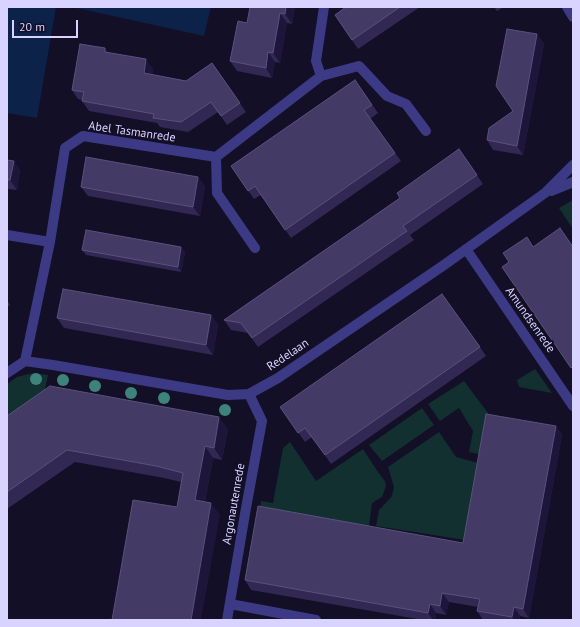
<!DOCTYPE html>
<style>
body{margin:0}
#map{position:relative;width:580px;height:627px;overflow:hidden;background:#130f26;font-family:"PT Sans",sans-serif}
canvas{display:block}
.frame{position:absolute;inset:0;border:8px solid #d9d4ff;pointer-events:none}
.scale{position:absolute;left:12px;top:20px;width:66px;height:18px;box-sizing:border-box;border:2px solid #d9d4ff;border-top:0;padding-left:5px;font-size:12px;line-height:14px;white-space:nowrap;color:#d9d4ff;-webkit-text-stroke:3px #130f26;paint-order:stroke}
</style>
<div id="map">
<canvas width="580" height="627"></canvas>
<div class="frame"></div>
<div class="scale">20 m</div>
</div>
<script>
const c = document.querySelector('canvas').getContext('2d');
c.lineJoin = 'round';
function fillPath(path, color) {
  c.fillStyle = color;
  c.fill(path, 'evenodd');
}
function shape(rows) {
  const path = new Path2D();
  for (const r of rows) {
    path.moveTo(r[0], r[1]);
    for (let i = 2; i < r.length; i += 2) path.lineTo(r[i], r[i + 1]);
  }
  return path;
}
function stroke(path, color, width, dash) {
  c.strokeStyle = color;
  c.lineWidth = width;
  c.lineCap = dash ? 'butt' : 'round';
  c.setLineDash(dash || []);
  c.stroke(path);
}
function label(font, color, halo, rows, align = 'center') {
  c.font = font + ' "PT Sans",sans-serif';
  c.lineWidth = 4;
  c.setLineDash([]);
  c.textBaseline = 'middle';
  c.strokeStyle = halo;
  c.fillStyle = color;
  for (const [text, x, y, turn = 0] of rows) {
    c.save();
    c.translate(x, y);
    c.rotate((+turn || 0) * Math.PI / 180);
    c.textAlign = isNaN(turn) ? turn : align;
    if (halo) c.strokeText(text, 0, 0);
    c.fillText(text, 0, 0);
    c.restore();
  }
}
fillPath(shape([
 [573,200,573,229,559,208],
 [535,369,552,393,519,387,517,380],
 [33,373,48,375,45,390,7,417,7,384,17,377],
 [464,381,488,413,479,454,469,452,473,431,459,408,440,421,428,404],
 [422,408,434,425,382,461,369,445],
 [439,432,456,457,478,463,465,540,376,526,379,510,383,506,392,496,394,487,388,467],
 [290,442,316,481,363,449,378,472,385,481,386,486,382,497,372,503,369,526,260,508,261,501,273,503,283,448]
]), '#12302f');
fillPath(shape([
 [7,7,56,7,37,118,7,113],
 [72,7,211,7,204,36]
]), '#0c2248');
stroke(shape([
 [324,7,316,61,321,76,359,66,387,96,406,104,426,131],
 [567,7,573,17],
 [216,157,321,76],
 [551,191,573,182],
 [7,235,50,242],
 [466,249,573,406],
 [25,361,50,242,65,148,83,136,216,157,217,193,255,248],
 [7,373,25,361,53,365,228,395,249,394,278,378,444,265,545,193,573,165],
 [230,604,316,620],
 [227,620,246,508,262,421,249,394]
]), '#3d3a85', 10);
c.fillStyle = '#3d827b';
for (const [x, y] of [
 [36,379],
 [63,380],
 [95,386],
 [131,393],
 [164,398],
 [225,410]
]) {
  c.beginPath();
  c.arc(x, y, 6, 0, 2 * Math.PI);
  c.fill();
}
fillPath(shape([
 [295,7,292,24,287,23,280,63,275,62,272,78,237,71,230,61,247,23],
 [346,7,420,7,358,49,335,15],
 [494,7,504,7,497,11],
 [537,34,544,44,523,155,493,150,487,140,513,111],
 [109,53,153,69,152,75,186,81,212,63,246,112,227,125,218,112,188,132,160,127,157,123,89,111,82,101,82,100,78,99,72,90],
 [355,80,378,113,370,119,401,161,291,238,261,195,254,199,231,166],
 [459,149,483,184,410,235,414,240,258,347,248,333,231,330,224,320,400,198],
 [7,160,20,170,17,190,8,189,7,193],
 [198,177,205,186,200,216,88,196,81,187],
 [181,247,185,252,181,272,86,255,82,250],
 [7,300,10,305,7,307],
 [211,315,218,325,213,355,64,328,57,318],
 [480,347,486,356,331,464,312,437,305,442,280,407],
 [7,416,228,429,222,460,213,458,205,502,220,515,177,507,181,482,164,478,75,462,7,509],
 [556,426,562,435,529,618,520,616,519,620,483,620,477,611,478,607,449,602,446,615,436,613,435,620,423,620,251,590,245,580,463,543]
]), '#312854');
fillPath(shape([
 [286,7,295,7,292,24,285,14],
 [280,13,287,23,280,63,273,53],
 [537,34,544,44,523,155,517,146],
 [105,48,112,58,105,52],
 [268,52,275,62,272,78,266,68],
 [146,59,153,69,150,83,144,73],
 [14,161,20,170,17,190,10,180],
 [198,177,205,186,200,216,193,207],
 [181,247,185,252,181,272,178,267],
 [211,315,218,325,213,355,206,345],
 [219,417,228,429,222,460,214,448],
 [556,426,562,435,529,618,523,609],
 [205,446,213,458,203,512,195,500],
 [211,503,220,515,201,620,191,620],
 [442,593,449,602,446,615,440,606],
 [430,604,436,613,435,620,433,620,428,613],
 [514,607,520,616,519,620,514,620,512,617]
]), '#1d163a');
const building = shape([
 [250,7,286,7,285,14,280,13,273,53,268,52,266,68,230,61,238,21,247,23,250,7],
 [346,7,400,7,352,40,335,15,346,7],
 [507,29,537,34,517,146,487,140,489,128,513,111,496,86,507,29],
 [80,44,105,48,105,52,146,59,144,73,186,81,212,63,240,103,221,116,211,102,181,122,153,118,154,114,82,101,84,92,72,90,80,44],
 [355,80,372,105,364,110,395,153,285,230,255,186,248,191,231,166,355,80],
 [459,149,477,175,403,226,407,231,252,338,241,323,224,320,400,198,397,193,459,149],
 [86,157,198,177,193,207,81,187,86,157],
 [7,160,14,161,10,180,7,180,7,160],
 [560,228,573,247,573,366,571,368,502,267,509,262,503,253,527,237,533,247,560,228],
 [86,230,181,247,178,267,82,250,86,230],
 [63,289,211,315,206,345,57,318,63,289],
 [442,294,480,347,325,455,305,428,298,433,280,407,442,294],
 [50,386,219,417,214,448,205,446,195,500,211,503,191,620,112,620,133,500,177,507,183,473,156,466,67,450,7,492,7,416,50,386],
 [486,414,556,426,523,609,514,607,512,617,477,611,480,599,442,593,440,606,430,604,428,613,245,580,258,506,463,543,486,414]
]);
fillPath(building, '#433a66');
stroke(building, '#5a527e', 1);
label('12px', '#d9d4ff', '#130f26', [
 ["Abel Tasmanrede",132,132,8],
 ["Amundsenrede",530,320,55],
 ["Redelaan",288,355,-34],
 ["Argonautenrede",234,504,-80]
]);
</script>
